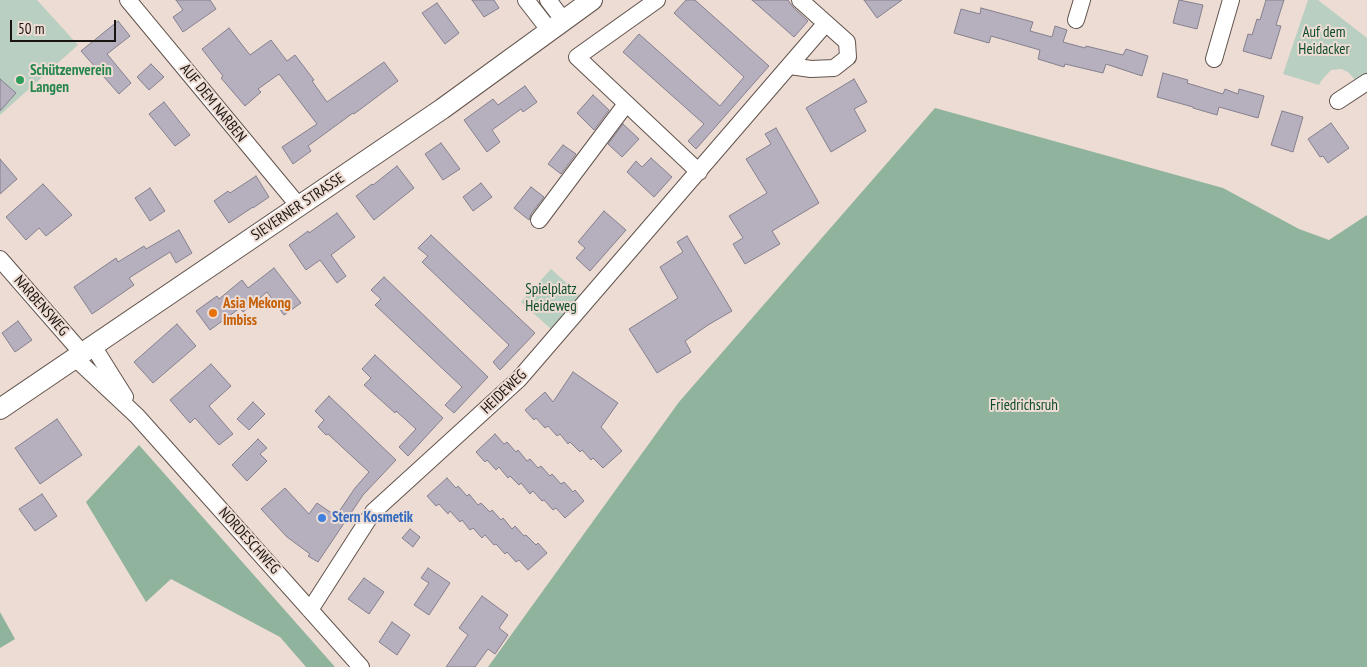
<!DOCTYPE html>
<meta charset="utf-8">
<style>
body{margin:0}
#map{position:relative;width:1367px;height:667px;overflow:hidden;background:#eddcd4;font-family:"PT Sans Narrow",sans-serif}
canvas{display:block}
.scale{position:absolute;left:10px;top:20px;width:106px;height:22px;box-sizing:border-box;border:2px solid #1a1411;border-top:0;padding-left:6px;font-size:15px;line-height:18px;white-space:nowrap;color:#1a1411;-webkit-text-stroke:4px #eddcd4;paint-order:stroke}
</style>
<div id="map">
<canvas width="1367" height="667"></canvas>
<div class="scale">50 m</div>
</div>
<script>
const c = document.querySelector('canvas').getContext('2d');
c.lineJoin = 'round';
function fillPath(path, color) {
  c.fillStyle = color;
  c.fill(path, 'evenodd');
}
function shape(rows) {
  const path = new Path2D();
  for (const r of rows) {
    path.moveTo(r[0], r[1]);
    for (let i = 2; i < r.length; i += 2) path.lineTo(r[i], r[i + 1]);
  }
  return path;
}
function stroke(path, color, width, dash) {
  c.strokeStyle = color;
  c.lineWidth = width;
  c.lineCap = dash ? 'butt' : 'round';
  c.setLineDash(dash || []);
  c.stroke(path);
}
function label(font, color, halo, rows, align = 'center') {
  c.font = font + ' "PT Sans Narrow",sans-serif';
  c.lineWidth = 4;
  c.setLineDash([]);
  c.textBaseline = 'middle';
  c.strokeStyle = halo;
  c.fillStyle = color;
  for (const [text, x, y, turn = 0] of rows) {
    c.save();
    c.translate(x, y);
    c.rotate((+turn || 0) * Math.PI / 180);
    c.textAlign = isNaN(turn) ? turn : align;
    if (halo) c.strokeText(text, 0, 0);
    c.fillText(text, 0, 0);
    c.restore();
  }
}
fillPath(shape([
 [0,0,37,0,78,45,0,115],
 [1308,0,1318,0,1367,38,1367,75,1357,82,1348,72,1341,69,1331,70,1321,81,1319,85,1283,74],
 [551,269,581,296,551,329,521,302]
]), '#b9cfc1');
fillPath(shape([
 [935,108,1223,188,1299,229,1329,240,1367,215,1367,667,488,667,679,402],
 [139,445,335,667,306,667,280,637,171,579,146,602,86,502],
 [0,612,15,639,0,648]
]), '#8fb39c');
const building = shape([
 [176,0,210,0,216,9,183,32,173,17,183,10,176,0],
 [472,0,494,0,499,8,484,17,472,0],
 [686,0,695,0,769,66,696,149,688,141,704,124,623,52,639,34,720,106,744,77,674,13,686,0],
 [752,0,788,0,793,7,808,21,794,37,752,0],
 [864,0,902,0,877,18,864,0],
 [1179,0,1203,5,1197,29,1173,23,1179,0],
 [1266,0,1284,0,1276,25,1281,26,1271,59,1243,51,1248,34,1252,35,1257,19,1260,20,1266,0],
 [437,3,459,33,445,44,422,13,437,3],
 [981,8,1033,22,1030,31,1052,37,1055,26,1067,30,1063,42,1085,48,1086,46,1123,55,1126,49,1148,56,1142,76,1106,64,1103,73,1065,64,1064,67,1038,59,1040,50,991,36,989,43,954,33,961,9,980,14,981,8],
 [118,21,130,36,107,54,131,83,119,94,81,51,118,21],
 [229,28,250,55,271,40,287,61,295,55,314,80,312,81,327,102,384,62,398,81,354,114,353,113,308,146,311,151,293,164,282,147,317,124,279,74,258,89,261,92,245,106,221,78,223,76,202,49,229,28],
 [151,64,164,77,149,90,137,77,151,64],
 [1163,73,1188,80,1187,83,1223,94,1225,89,1238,94,1239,89,1264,96,1258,118,1219,107,1217,115,1193,108,1193,107,1157,97,1163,73],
 [0,79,16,93,0,111,0,79],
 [854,79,867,102,854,109,866,131,831,152,806,108,854,79],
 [525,86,537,102,523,112,521,109,492,130,500,142,487,152,464,120,493,99,498,105,525,86],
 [593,95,609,110,594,130,577,113,593,95],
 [164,102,190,135,175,146,149,114,164,102],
 [1282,111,1303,117,1293,152,1271,145,1282,111],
 [1331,123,1349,148,1328,163,1323,156,1320,157,1308,139,1331,123],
 [623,124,639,139,622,157,608,144,623,124],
 [776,128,819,203,772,231,780,244,745,264,733,244,743,238,729,216,767,193,746,159,771,144,765,134,776,128],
 [441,143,460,169,443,180,425,154,441,143],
 [563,145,576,154,561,174,548,164,563,145],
 [651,158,672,177,654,197,627,172,636,161,642,167,651,158],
 [0,159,17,179,0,194,0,159],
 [397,166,414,188,374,220,356,196,372,184,373,185,397,166],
 [256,176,269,197,253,208,253,207,229,223,214,201,228,191,230,193,256,176],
 [481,183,492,197,473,211,463,197,481,183],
 [43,184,72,215,46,236,39,228,26,240,6,217,43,184],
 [531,187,544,197,531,214,529,220,514,208,531,187],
 [150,188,165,211,150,221,135,198,150,188],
 [604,211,626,230,590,271,576,258,585,248,578,242,604,211],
 [337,213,355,237,331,255,346,276,337,283,320,260,306,270,289,245,308,231,309,233,337,213],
 [179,230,192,253,176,263,170,252,129,278,134,285,92,314,74,287,116,258,118,262,144,246,146,249,179,230],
 [431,235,535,333,500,370,493,362,509,345,422,262,428,256,418,248,431,235],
 [687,236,732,311,708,325,685,341,691,352,657,373,629,329,678,298,660,267,683,252,677,242,687,236],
 [274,268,301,303,284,315,267,292,243,312,240,308,210,330,196,311,217,296,219,299,242,280,248,288,274,268],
 [384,277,488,377,454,413,445,405,462,387,375,305,381,299,371,290,384,277],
 [18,321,32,340,15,352,2,333,18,321],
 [177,324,196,346,153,383,134,362,177,324],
 [375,355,443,418,408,456,399,447,416,429,396,411,395,413,364,385,371,378,362,369,375,355],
 [211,364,231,386,209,406,233,434,219,445,195,418,190,423,170,400,211,364],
 [573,372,618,403,601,427,622,451,603,468,593,458,591,460,582,450,580,452,570,442,568,444,560,434,557,436,548,426,545,428,536,418,534,420,525,410,545,392,553,402,573,372],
 [329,396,396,460,363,495,318,562,308,556,310,554,287,537,261,509,285,488,309,514,317,503,336,516,355,488,369,472,328,434,326,435,318,427,324,420,315,411,329,396],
 [253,402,265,414,249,430,237,419,253,402],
 [57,419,82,455,40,484,15,448,57,419],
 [495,434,504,444,507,442,516,452,518,450,527,461,530,459,538,468,541,466,550,476,552,474,561,484,564,482,573,492,575,490,584,501,565,518,556,508,553,510,544,500,542,501,533,491,530,494,521,483,519,485,510,476,508,478,499,467,496,470,487,460,485,462,476,452,495,434],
 [258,439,267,448,260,454,267,461,247,481,232,465,258,439],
 [447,478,456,488,458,486,467,496,469,494,478,505,481,503,490,512,492,510,501,520,503,518,512,529,515,526,524,536,526,535,536,545,538,543,547,553,528,570,519,560,516,562,507,552,505,554,496,544,494,545,485,535,482,538,473,528,470,530,462,520,460,522,450,511,448,514,439,504,436,506,427,496,447,478],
 [42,494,57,516,35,531,19,509,42,494],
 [410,529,420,537,413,547,402,538,410,529],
 [428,568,450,583,429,615,414,605,429,583,421,578,428,568],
 [364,578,384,592,369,614,348,599,364,578],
 [482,596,508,615,499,628,508,635,495,654,488,649,475,667,446,667,468,635,459,628,482,596],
 [392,622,410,635,397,655,379,642,392,622]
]);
fillPath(building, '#b5afbe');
stroke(building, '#85808e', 1);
const minor = shape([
 [128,0,298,205],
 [526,0,550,31],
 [548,0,564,21],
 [657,0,577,57,699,172],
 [1076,20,1082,0],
 [1214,59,1231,0],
 [790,66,811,69,834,68,848,57,847,42,800,0],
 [1338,101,1367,82],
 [539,220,626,104],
 [0,259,82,353],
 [93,346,125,397],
 [75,358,137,416,361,667],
 [310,610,373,512,519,379,826,23]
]);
const major = shape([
 [0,409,442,109,592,0]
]);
stroke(minor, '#62544d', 18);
stroke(major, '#62544d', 22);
stroke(minor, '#fff', 16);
stroke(major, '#fff', 20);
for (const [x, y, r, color] of [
 [20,80,5,"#2e9e5b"],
 [213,313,5,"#e8710a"],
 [322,518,5,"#3f7fe0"]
]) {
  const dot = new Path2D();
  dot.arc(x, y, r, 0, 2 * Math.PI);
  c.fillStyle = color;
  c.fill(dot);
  stroke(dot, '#eddcd4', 2);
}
label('15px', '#0c4b2c', '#eddcd4', [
 ["Auf dem",1324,33],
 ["Heidacker",1324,50],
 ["Spielplatz",551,290],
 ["Heideweg",551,307],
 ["Friedrichsruh",1024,406]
]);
label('bold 15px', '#27864d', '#eddcd4', [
 ["Schützenverein",30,71],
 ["Langen",30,88]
], 'left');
label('15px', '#1a1411', '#eddcd4', [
 ["AUF DEM NARBEN",213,103,51],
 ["SIEVERNER STRASSE",298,207,-34],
 ["NARBENSWEG",41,306,49],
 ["HEIDEWEG",504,392,-44],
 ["NORDESCHWEG",249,541,48]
]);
label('bold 15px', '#c56008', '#eddcd4', [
 ["Asia Mekong",223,304],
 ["Imbiss",223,321]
], 'left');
label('bold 15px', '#366cbe', '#eddcd4', [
 ["Stern Kosmetik",332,518]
], 'left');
</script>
